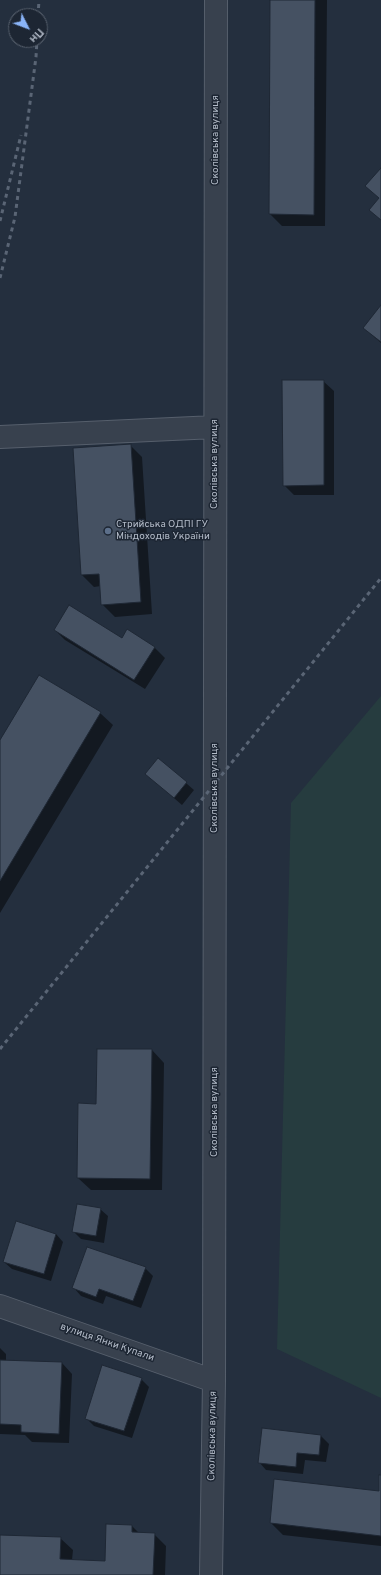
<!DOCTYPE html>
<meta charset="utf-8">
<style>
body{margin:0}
#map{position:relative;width:381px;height:1575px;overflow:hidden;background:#242f3e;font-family:Overpass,sans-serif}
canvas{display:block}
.north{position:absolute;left:8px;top:8px;width:40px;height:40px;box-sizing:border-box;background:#1d2633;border:1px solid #59626f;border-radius:50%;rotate:132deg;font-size:11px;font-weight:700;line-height:16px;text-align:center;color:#b4bcc9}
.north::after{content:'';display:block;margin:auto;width:14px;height:18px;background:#8ab4f8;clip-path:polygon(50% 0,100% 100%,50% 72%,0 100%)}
</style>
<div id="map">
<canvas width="381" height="1575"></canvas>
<div class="north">Пн</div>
</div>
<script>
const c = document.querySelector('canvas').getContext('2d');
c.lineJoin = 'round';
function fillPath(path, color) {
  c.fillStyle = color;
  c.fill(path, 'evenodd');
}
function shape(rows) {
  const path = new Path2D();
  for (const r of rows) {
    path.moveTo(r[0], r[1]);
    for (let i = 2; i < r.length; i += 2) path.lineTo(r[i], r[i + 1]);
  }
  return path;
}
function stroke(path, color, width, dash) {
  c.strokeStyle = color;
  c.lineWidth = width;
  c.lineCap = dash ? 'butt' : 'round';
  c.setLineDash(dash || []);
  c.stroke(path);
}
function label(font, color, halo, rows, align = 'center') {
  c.font = font + ' Overpass,sans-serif';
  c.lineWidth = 3;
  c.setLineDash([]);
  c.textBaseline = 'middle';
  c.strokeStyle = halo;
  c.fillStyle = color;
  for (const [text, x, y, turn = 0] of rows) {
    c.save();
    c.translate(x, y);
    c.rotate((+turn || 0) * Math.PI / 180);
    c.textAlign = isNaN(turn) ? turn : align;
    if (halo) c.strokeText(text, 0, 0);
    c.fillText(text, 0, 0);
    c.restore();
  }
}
fillPath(shape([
 [381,696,381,1398,277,1349,291,803]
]), '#263c3f');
fillPath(shape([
 [271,0,327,0,325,226,282,226,270,214],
 [381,306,381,343,364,328],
 [323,381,334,391,334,495,294,495,284,485],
 [130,445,142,457,152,614,115,617,102,604,101,586,94,587,82,575],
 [55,630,122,639,154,647,165,658,145,689,65,640],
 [39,677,100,713,113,725,0,913,0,742],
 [158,759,194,790,182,805,146,774],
 [152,1050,164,1063,162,1190,91,1190,78,1178,97,1105],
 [100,1209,108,1216,104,1243,81,1239,73,1231],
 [56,1234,63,1242,51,1281,12,1269,4,1262],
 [145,1268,153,1276,141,1308,106,1296,103,1304,81,1296,74,1288],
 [0,1348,6,1354,6,1361,62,1363,72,1374,69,1443,32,1442,25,1435,0,1434],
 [141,1379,149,1387,132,1438,94,1426,86,1418],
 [263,1429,321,1436,329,1444,326,1462,305,1460,303,1474,266,1470,259,1462],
 [381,1476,381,1546,283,1535,271,1523,380,1492],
 [107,1525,132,1526,139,1533,154,1534,166,1546,165,1575,0,1575,0,1536,60,1538,73,1550,72,1560,106,1562]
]), '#0007');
const building = shape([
 [270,0,315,0,314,215,269,214,270,0],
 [381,168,381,220,369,210,379,198,365,186,381,168],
 [381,305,381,342,363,328,381,305],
 [282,380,324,380,324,485,283,486,282,380],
 [131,444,141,602,101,605,99,574,81,575,73,448,131,444],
 [69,605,122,638,127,629,155,647,134,680,54,630,69,605],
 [39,675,101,712,0,881,0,740,39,675],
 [158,758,187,782,174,798,145,774,158,758],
 [97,1049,152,1049,150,1179,77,1178,78,1103,96,1104,97,1049],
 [77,1204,101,1208,96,1236,72,1232,77,1204],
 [16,1221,56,1234,44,1274,3,1262,16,1221],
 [87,1247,146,1267,133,1301,99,1289,96,1297,72,1288,87,1247],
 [0,1360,62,1362,59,1434,21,1432,21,1425,0,1424,0,1360],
 [102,1365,142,1378,124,1431,85,1419,102,1365],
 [262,1428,321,1435,319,1455,297,1453,296,1467,258,1463,262,1428],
 [379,1475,381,1475,381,1536,270,1523,274,1479,379,1491,379,1475],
 [106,1524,132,1525,132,1532,155,1533,153,1575,0,1575,0,1535,61,1537,60,1559,105,1561,106,1524]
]);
fillPath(building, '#455162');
stroke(building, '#1f2835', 1);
const minor = shape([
 [0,437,215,427],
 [0,1306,214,1381],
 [211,1575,214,1381,216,0]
]);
stroke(minor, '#565f6c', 24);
stroke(minor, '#38414e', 22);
stroke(shape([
 [38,16,39,0],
 [0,221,21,135],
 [0,278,15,217,36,57,37,40],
 [0,1049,381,578]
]), '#5a6575', 3, [4, 4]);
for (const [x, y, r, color] of [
 [108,531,4,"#5c6f8a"]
]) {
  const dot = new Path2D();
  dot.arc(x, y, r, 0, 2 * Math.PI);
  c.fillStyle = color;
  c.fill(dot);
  stroke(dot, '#1d2633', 1.5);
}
label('10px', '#b4bcc9', '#1d2633', [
 ["Сколівська вулиця",216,140,-90],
 ["Сколівська вулиця",215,464,-90],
 ["Сколівська вулиця",215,788,-90],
 ["Сколівська вулиця",215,1112,-90],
 ["вулиця Янки Купали",107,1343,19],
 ["Сколівська вулиця",213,1436,-89]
]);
label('10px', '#b4bcc9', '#1d2633', [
 ["Стрийська ОДПІ ГУ",116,525],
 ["Міндоходів України",116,537]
], 'left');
</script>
